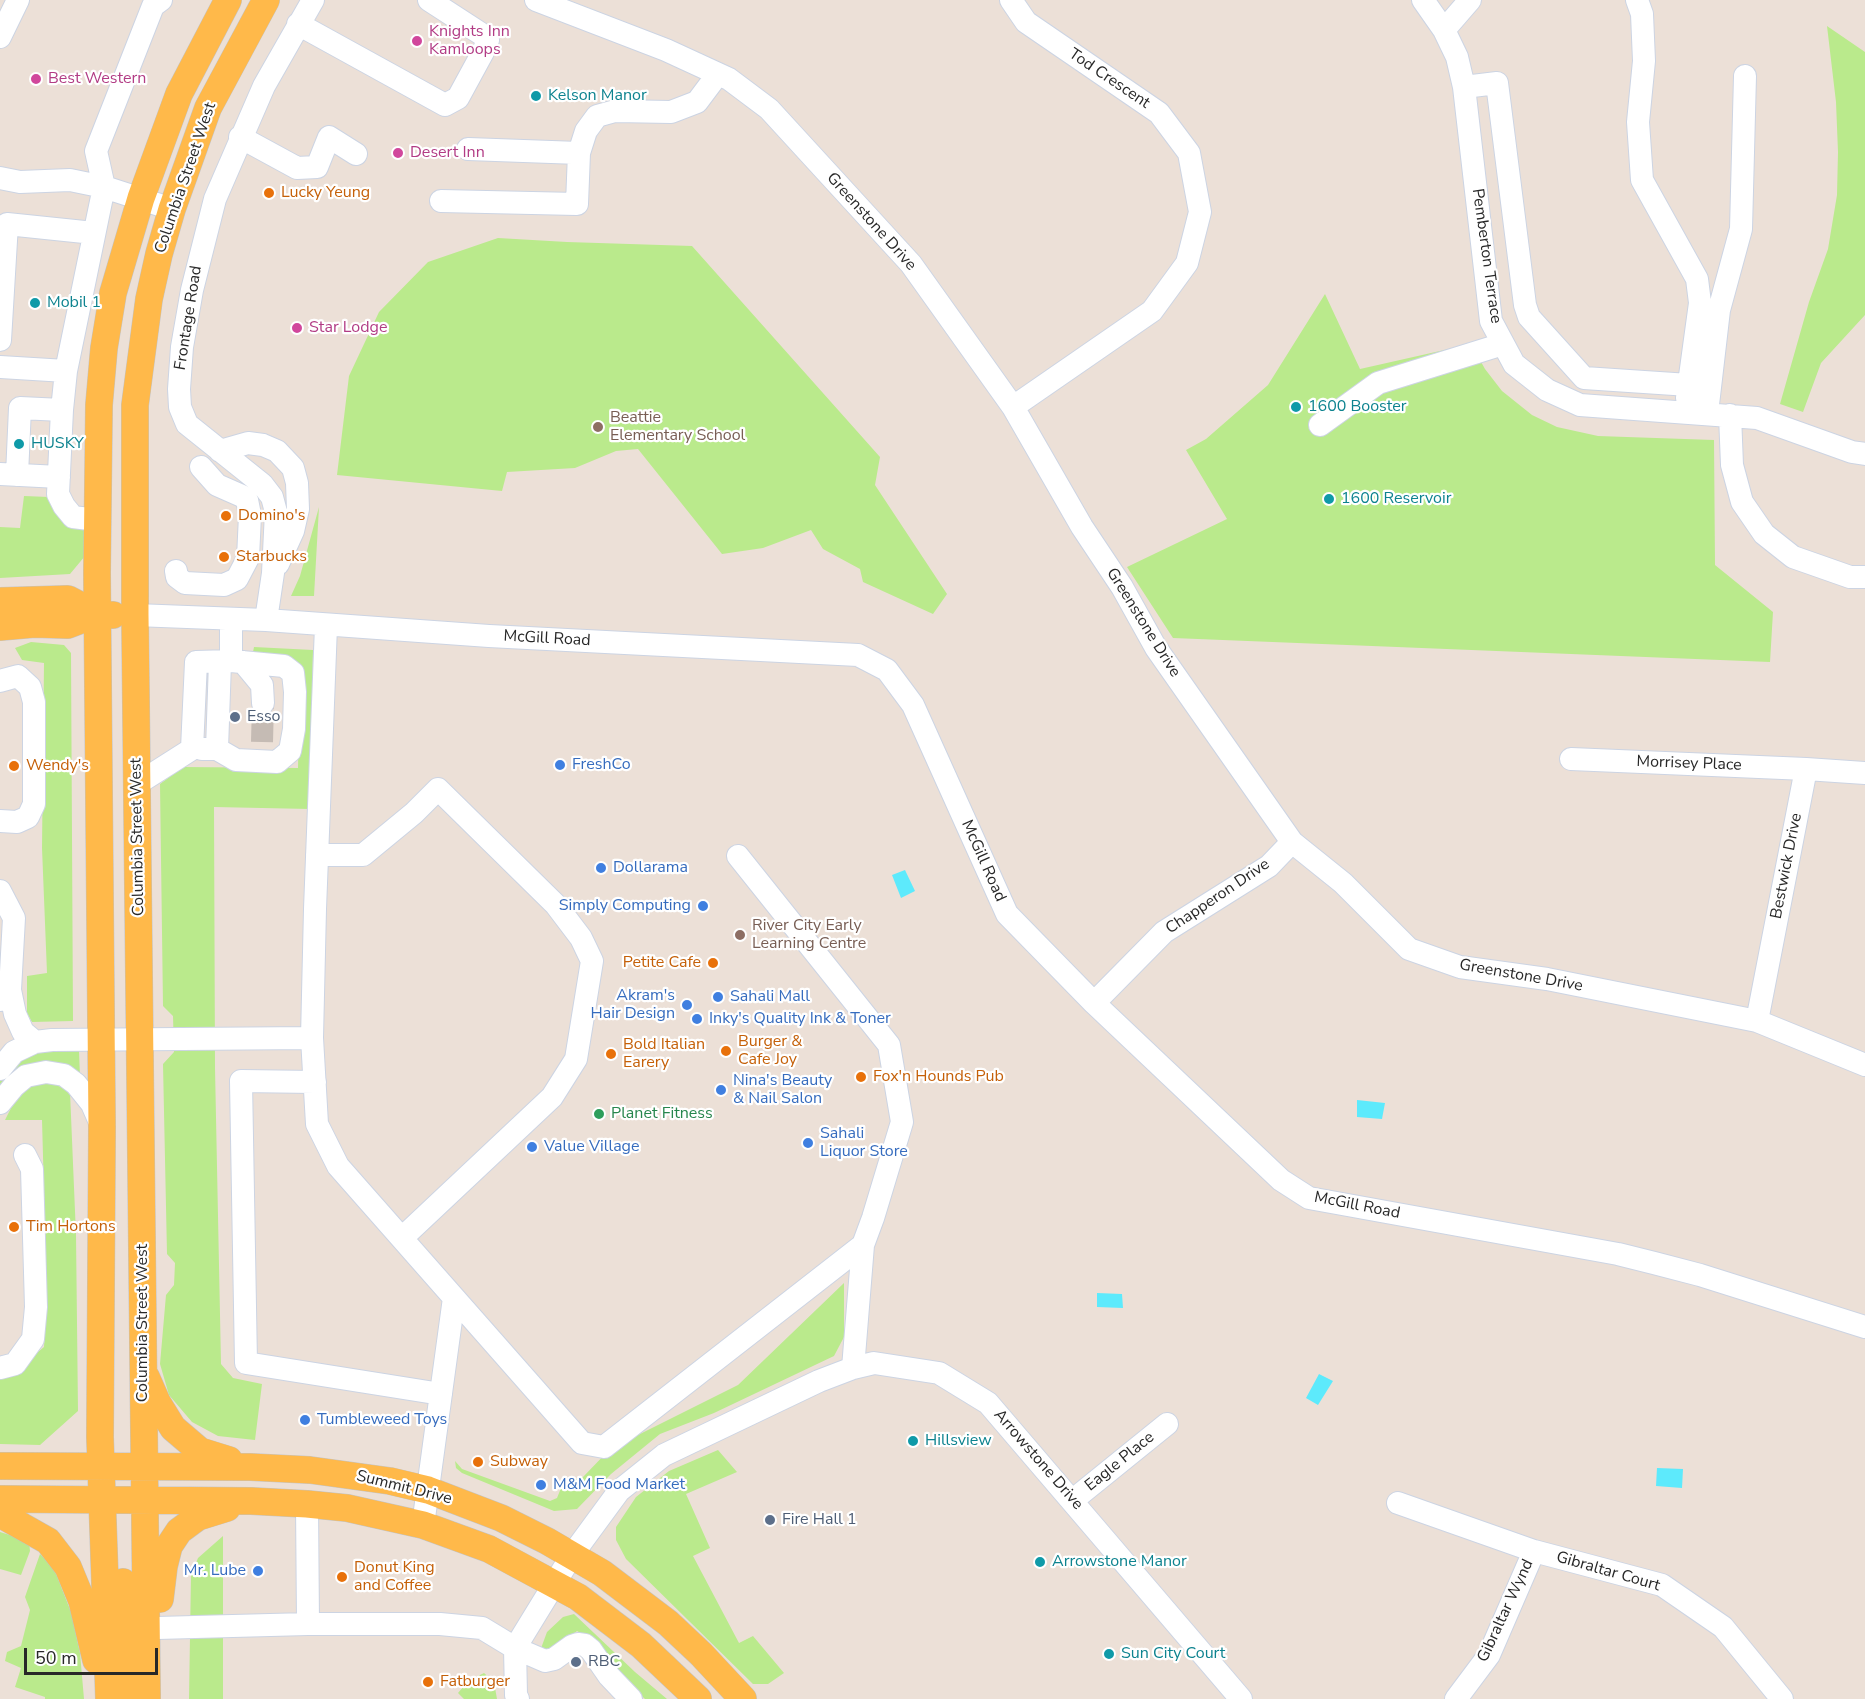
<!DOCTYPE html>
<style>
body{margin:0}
#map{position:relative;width:1865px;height:1699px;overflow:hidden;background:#ece0d7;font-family:"Nunito Sans",sans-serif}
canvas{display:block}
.scale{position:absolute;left:24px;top:1648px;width:134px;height:27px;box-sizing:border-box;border:3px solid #282828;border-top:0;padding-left:8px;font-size:18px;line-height:21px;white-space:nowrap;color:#282828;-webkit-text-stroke:4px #fff;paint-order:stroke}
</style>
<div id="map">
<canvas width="1865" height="1699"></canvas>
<div class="scale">50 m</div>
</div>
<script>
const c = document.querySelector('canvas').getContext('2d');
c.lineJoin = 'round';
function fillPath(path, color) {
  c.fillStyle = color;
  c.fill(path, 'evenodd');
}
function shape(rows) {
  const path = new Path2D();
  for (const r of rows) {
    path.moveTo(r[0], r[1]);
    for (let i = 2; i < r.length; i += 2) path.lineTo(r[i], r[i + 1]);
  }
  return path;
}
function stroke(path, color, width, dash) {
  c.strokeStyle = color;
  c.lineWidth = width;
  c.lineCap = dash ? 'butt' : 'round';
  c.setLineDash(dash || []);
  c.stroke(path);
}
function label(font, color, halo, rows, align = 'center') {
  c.font = font + ' "Nunito Sans",sans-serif';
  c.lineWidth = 4.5;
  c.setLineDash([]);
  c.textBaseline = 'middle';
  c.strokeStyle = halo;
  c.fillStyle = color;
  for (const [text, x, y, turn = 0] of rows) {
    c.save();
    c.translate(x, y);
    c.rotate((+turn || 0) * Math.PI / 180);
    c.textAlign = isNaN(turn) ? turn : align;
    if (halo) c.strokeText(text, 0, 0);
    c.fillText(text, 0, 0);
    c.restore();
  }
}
fillPath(shape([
 [1827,26,1865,52,1865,315,1821,363,1803,412,1780,404,1809,302,1828,249,1837,195,1838,152,1836,102],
 [498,238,567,242,692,246,880,457,875,485,947,594,933,614,863,582,860,569,823,549,811,530,763,548,722,554,638,449,616,451,575,468,507,472,502,491,337,475,349,376,379,312,428,262],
 [1325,294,1360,369,1471,344,1485,369,1502,391,1532,415,1557,427,1598,436,1714,440,1715,565,1773,612,1770,662,1173,638,1127,567,1227,519,1186,450,1206,439,1268,385],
 [24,496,49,497,87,531,85,556,70,574,0,578,0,527,20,528],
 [319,507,314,596,291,596,300,576],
 [31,642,64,645,71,653,73,1021,32,1022,27,1013,27,976,47,973,42,848,44,663,22,660,15,648],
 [254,647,313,650,310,809,214,807,215,1068,221,1364,233,1378,262,1384,255,1440,218,1436,192,1422,169,1395,160,1364,166,1295,174,1285,175,1263,167,1254,163,1064,174,1052,173,1016,163,1006,160,784,183,767,298,768,300,666,292,660,253,652],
 [52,1051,79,1051,80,1077,0,1088,0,1075,27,1055],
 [34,1083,55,1084,70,1092,76,1235,78,1411,40,1445,0,1444,0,1374,17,1369,44,1347,47,1300,42,1120,5,1120,20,1090],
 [844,1283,844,1337,834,1356,714,1413,660,1434,611,1474,577,1509,554,1511,462,1473,456,1468,455,1461,462,1469,550,1501,557,1498,563,1483,583,1477,610,1449,738,1385],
 [718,1450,737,1472,686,1494,710,1548,693,1556,739,1643,753,1636,784,1673,768,1684,753,1684,626,1559,616,1540,616,1527,636,1497,669,1471],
 [0,1532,29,1541,30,1551,21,1575,0,1569],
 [223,1536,223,1699,189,1699,191,1575,198,1558],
 [40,1554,53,1566,71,1612,80,1653,84,1699,45,1699,45,1697,15,1687,21,1668,5,1661,7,1652,21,1646,30,1610,25,1597],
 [574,1614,635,1672,667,1699,645,1699,611,1667,592,1639,577,1631,554,1650,540,1651,547,1632,563,1617],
 [484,1673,494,1682,497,1699,464,1699,458,1693,468,1681]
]), '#baea8c');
fillPath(shape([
 [905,870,915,891,901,898,892,875],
 [1357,1100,1385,1103,1382,1119,1357,1117],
 [1097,1293,1122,1294,1123,1308,1097,1307],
 [1319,1374,1333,1381,1318,1405,1306,1398],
 [1657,1468,1683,1469,1682,1488,1656,1486]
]), '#5deafc');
stroke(shape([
 [262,742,263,703]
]), '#c5bbb4', 22, [22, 11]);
const minor = shape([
 [536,0,666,50,729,79,769,109,911,264,1013,407,1082,527,1122,587,1156,648,1292,842,1343,883,1409,949,1460,967,1547,979,1757,1021,1865,1065],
 [1011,0,1026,22,1159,113,1189,153,1200,212,1187,263,1152,311,1013,407],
 [1423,0,1444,30,1457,57,1464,87,1491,321,1514,364,1547,390,1580,405,1757,418,1852,452,1865,454],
 [1637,0,1642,14,1644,61,1638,122,1642,180,1697,279,1700,303,1687,398],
 [298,24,445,105,458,98,483,52,488,40,486,37,429,0],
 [1444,30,1470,0],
 [0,37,18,0],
 [1464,87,1497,83,1525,305,1529,317,1584,378,1689,385],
 [240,137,297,168,317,167,329,137,356,154],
 [468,149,579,153,586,131,597,116,615,111,671,112,697,102,718,74],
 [0,178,20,182,70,180,104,187,172,209],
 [441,201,577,204,579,153],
 [0,340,7,224,94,233],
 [0,367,66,371],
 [1707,413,1719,310,1741,229,1745,76],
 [1730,415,1732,465,1742,502,1764,534,1793,557,1850,577,1865,577],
 [1320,425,1378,383,1503,344],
 [220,451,248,443,263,445,277,451,293,468,297,483,298,509,293,531,278,564],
 [0,474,59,477],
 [17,475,20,408,62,410],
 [97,520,73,517,64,506,58,494,62,410,66,371,104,187,96,151,153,6,161,0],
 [176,571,177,577,185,583,224,585,237,579,248,558,250,515,247,500,242,496,217,485,201,467],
 [135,615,266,620,489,636,858,655,887,670,913,705,1007,914,1094,1003,1281,1180,1309,1198,1618,1254,1654,1263,1700,1275,1865,1327],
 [266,620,273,573,276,512,272,497,262,484,187,424,180,407,179,389,182,347,192,290,215,199,264,86,313,0],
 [326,626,315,909,312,1038,317,1124,338,1166,582,1443,604,1447,863,1245,873,1218,902,1122,889,1045,738,856],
 [243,662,262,685,263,703],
 [0,681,18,676,30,687,34,702,34,804,28,817,17,822,0,821],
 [202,749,217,749,220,662],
 [217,749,236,760,277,762,290,751,294,729,295,692,293,673,284,666,231,661],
 [1571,759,1806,769],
 [137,784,192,749,196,662,231,661,231,619],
 [317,855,363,855,414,813,438,789,556,905,581,938,592,961,576,1059,552,1097,402,1238],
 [0,891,14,918,10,990,0,1000],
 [10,990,15,1014,23,1032,35,1042],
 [1094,1003,1164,932,1269,866,1292,842],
 [1757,1021,1806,769,1865,773],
 [0,1069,14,1052,35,1042,52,1040,312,1038],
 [315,1082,241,1081,246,1363,441,1394],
 [0,1103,14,1086,26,1076,46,1072,64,1075,76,1084,92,1104,102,1127],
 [0,1368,15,1364,33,1339,36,1307,32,1169,25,1155],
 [853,1368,863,1245],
 [1073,1500,1167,1424],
 [1398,1503,1534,1551,1662,1585,1723,1627,1782,1699],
 [307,1504,308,1624],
 [423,1525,454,1298],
 [157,1628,308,1624,440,1624,482,1628,515,1648,545,1661,554,1659,572,1646,578,1644,585,1645,591,1650,609,1676,631,1699],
 [518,1699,516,1695,515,1648,572,1555,619,1491,664,1455,819,1381,853,1368,874,1363,939,1373,988,1403,1241,1699],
 [1456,1699,1489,1655,1534,1551]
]);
const major = shape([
 [0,601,68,599,97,614],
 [0,627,34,624,68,625,97,614,113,615],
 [146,1377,157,1402,173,1428,200,1451,229,1460],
 [0,1466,250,1467,310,1470,390,1481,428,1490,501,1518,547,1541,602,1573,668,1623,701,1654,743,1699],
 [0,1499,251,1501,307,1504,347,1508,423,1525,489,1549,578,1597,641,1645,698,1699],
 [0,1514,48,1541,68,1567,82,1601,96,1660],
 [123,1582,129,1699],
 [160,1599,164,1566,169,1546,179,1531,198,1517,227,1508],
 [109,1699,100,1437,102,1128,97,573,99,405,104,348,113,293,141,198,179,94,228,0],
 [147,1699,135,615,135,405,149,299,159,254,172,209,208,108,266,0]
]);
stroke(minor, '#ccd4e3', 24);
stroke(major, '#c3c3c3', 28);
stroke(minor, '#fff', 22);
stroke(major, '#ffb94a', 27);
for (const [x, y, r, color] of [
 [417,41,6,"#d1479c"],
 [36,79,6,"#d1479c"],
 [536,96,6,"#0f9aa8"],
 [398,153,6,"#d1479c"],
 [269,193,6,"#e8710a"],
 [35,303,6,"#0f9aa8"],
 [297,328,6,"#d1479c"],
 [1296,407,6,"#0f9aa8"],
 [598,427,6,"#8d6e63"],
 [19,444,6,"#0f9aa8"],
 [1329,499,6,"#0f9aa8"],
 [226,516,6,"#e8710a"],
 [224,557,6,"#e8710a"],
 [235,717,6,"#5c6f8a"],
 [560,765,6,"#3f7fe0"],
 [14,766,6,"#e8710a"],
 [601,868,6,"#3f7fe0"],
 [703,906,6,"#3f7fe0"],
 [740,935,6,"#8d6e63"],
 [713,963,6,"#e8710a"],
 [718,997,6,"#3f7fe0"],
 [687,1005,6,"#3f7fe0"],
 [697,1019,6,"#3f7fe0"],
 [726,1051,6,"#e8710a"],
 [611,1054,6,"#e8710a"],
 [861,1077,6,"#e8710a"],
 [721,1090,6,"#3f7fe0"],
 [599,1114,6,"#2e9e5b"],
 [808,1143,6,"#3f7fe0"],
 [532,1147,6,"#3f7fe0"],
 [14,1227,6,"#e8710a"],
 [305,1420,6,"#3f7fe0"],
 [913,1441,6,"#0f9aa8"],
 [478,1462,6,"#e8710a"],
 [541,1485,6,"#3f7fe0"],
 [770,1520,6,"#5c6f8a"],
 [1040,1562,6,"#0f9aa8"],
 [258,1571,6,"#3f7fe0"],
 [342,1577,6,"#e8710a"],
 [1109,1654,6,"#0f9aa8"],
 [576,1662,6,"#5c6f8a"],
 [428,1682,6,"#e8710a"]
]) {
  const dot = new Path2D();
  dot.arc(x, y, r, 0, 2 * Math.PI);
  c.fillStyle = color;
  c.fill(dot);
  stroke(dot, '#fff', 2);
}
label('16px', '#b23c85', '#fff', [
 ["Knights Inn",429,32],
 ["Kamloops",429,50],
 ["Best Western",48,79],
 ["Desert Inn",410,153],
 ["Star Lodge",309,328]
], 'left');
label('16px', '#282828', '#fff', [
 ["Tod Crescent",1109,79,34],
 ["Columbia Street West",186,178,-71],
 ["Greenstone Drive",871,222,48],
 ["Pemberton Terrace",1486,256,82],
 ["Frontage Road",189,318,-81],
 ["Greenstone Drive",1143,623,58],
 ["McGill Road",547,639,3],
 ["Morrisey Place",1689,764,2],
 ["Columbia Street West",138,837,-91],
 ["McGill Road",983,861,66],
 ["Bestwick Drive",1787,866,-79],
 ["Chapperon Drive",1218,897,-34],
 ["Greenstone Drive",1521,976,10],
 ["McGill Road",1357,1206,11],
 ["Columbia Street West",143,1323,-90],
 ["Arrowstone Drive",1038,1460,49],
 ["Eagle Place",1120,1462,-39],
 ["Summit Drive",404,1488,14],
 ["Gibraltar Court",1608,1572,16],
 ["Gibraltar Wynd",1506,1611,-65]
]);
label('16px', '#0d838f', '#fff', [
 ["Kelson Manor",548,96],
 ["Mobil 1",47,303],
 ["1600 Booster",1308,407],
 ["HUSKY",31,444],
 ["1600 Reservoir",1341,499],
 ["Hillsview",925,1441],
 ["Arrowstone Manor",1052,1562],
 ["Sun City Court",1121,1654]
], 'left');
label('16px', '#c56008', '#fff', [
 ["Lucky Yeung",281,193],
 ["Domino's",238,516],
 ["Starbucks",236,557],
 ["Wendy's",26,766],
 ["Petite Cafe",701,963,"right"],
 ["Burger &",738,1042],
 ["Cafe Joy",738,1060],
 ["Bold Italian",623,1045],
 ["Earery",623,1063],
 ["Fox'n Hounds Pub",873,1077],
 ["Tim Hortons",26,1227],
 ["Subway",490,1462],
 ["Donut King",354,1568],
 ["and Coffee",354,1586],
 ["Fatburger",440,1682]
], 'left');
label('16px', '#785e54', '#fff', [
 ["Beattie",610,418],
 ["Elementary School",610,436],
 ["River City Early",752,926],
 ["Learning Centre",752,944]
], 'left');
label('16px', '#4e5e75', '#fff', [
 ["Esso",247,717],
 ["Fire Hall 1",782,1520],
 ["RBC",588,1662]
], 'left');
label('16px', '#366cbe', '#fff', [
 ["FreshCo",572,765],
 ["Dollarama",613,868],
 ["Simply Computing",691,906,"right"],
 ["Akram's",675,996,"right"],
 ["Hair Design",675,1014,"right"],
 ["Sahali Mall",730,997],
 ["Inky's Quality Ink & Toner",709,1019],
 ["Nina's Beauty",733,1081],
 ["& Nail Salon",733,1099],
 ["Sahali",820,1134],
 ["Liquor Store",820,1152],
 ["Value Village",544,1147],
 ["Tumbleweed Toys",317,1420],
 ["M&M Food Market",553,1485],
 ["Mr. Lube",246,1571,"right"]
], 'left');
label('16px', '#27864d', '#fff', [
 ["Planet Fitness",611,1114]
], 'left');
</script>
